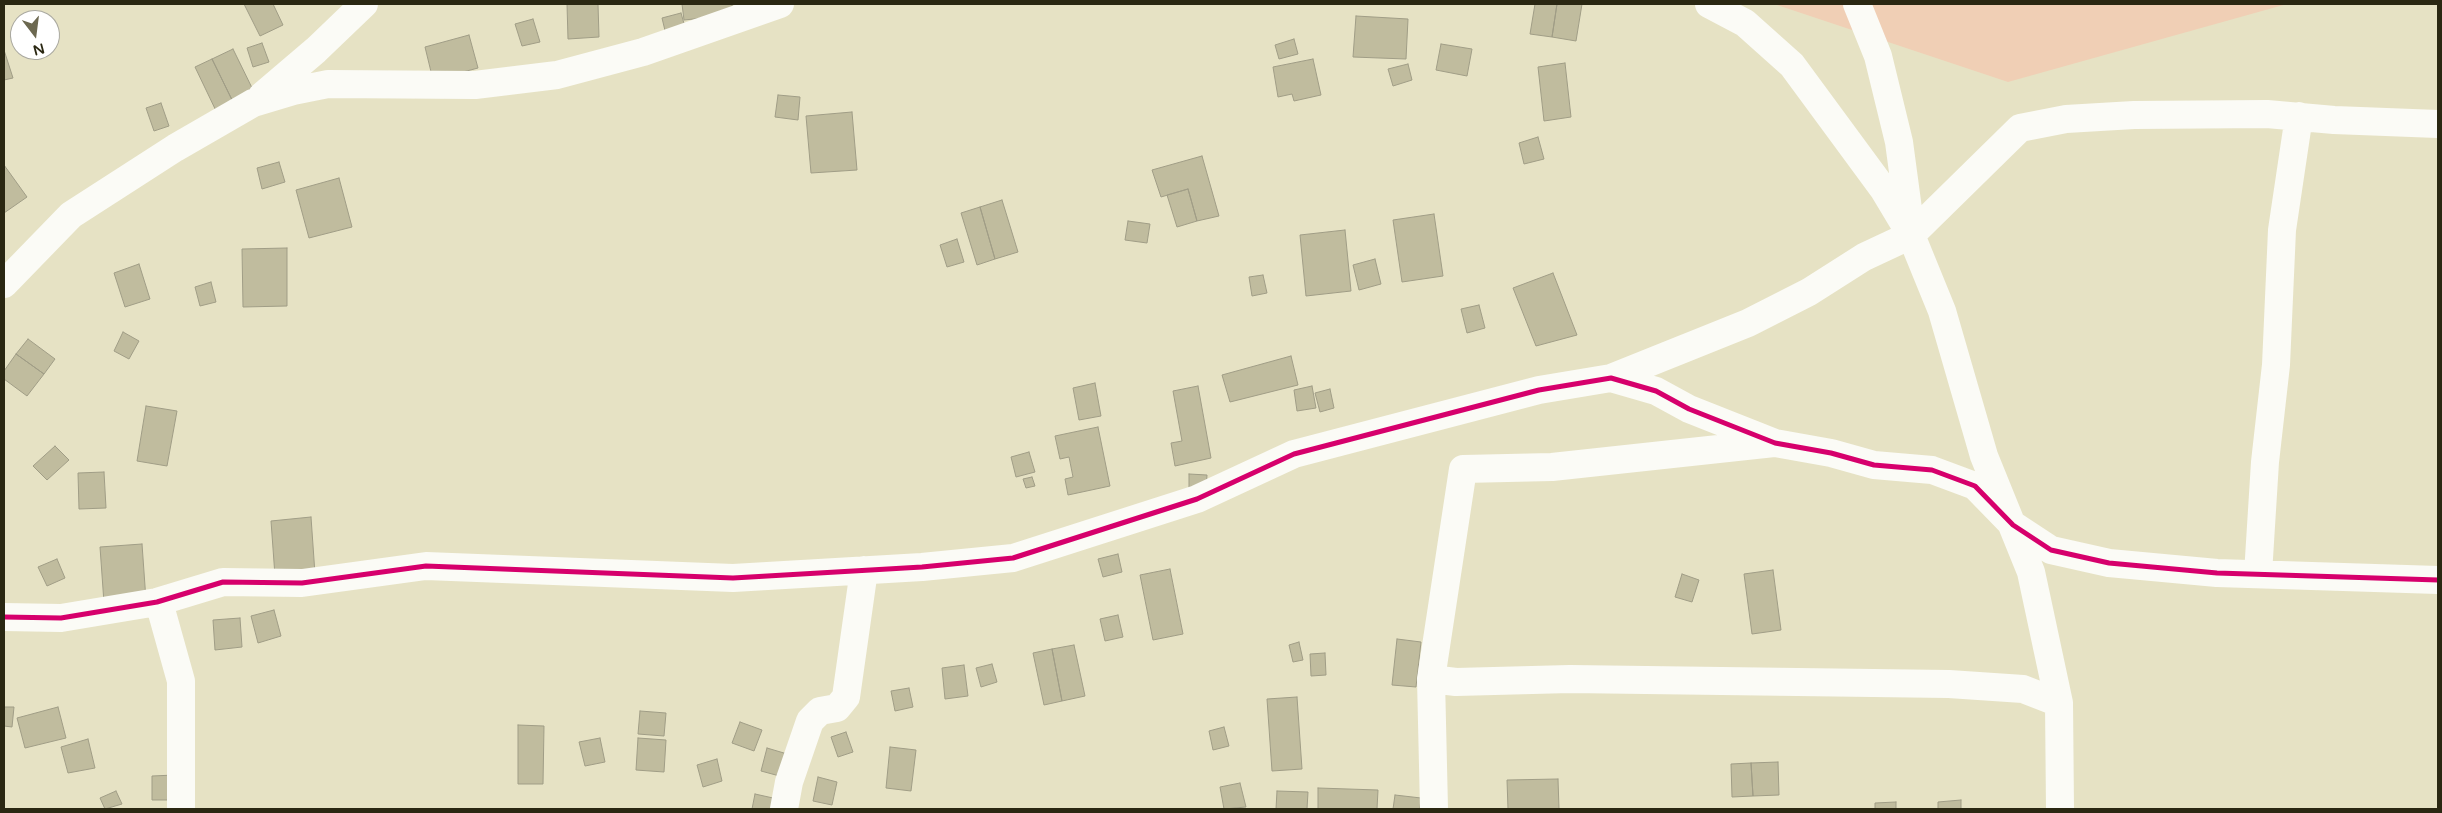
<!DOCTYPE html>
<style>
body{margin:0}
#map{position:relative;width:2442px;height:813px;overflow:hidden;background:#e6e2c4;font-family:"Varela Round",sans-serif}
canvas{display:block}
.frame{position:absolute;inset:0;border:5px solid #2a2712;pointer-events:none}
.north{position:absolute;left:10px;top:10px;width:50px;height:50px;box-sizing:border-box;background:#fff;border:1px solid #aaa9a0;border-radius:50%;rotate:165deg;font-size:14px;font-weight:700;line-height:20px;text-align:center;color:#2a2712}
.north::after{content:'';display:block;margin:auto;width:18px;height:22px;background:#6c6850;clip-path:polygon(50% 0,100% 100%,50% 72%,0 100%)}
</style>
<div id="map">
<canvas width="2442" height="813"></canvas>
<div class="frame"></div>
<div class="north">N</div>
</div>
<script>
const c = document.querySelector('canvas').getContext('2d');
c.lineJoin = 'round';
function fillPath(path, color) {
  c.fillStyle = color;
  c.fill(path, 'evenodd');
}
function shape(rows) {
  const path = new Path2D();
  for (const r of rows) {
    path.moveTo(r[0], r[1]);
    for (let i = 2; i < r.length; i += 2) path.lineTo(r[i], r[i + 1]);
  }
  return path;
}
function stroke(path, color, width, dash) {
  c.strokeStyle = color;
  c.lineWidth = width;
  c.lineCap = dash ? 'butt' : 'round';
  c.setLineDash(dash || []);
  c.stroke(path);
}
fillPath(shape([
 [1774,4,2287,4,2008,82]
]), '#f0cfb5');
const building = shape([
 [244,4,273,4,283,25,260,36,244,4],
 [567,4,598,4,599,37,568,39,567,4],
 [682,4,732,4,733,15,684,20,682,4],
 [1535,4,1557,4,1552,37,1530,34,1535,4],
 [1557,4,1582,4,1576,41,1552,37,1557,4],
 [681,13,687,34,667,39,662,18,681,13],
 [1356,16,1408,19,1406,59,1353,57,1356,16],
 [533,19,540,42,522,46,515,24,533,19],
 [469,35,478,68,433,80,425,47,469,35],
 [1294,39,1298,54,1279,59,1275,45,1294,39],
 [262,43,269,62,253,67,247,48,262,43],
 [1441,44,1472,49,1467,76,1436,70,1441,44],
 [233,49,256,96,235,106,212,59,233,49],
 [4,50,13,78,4,80,4,50],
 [212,59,235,106,218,115,195,67,212,59],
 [1313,59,1321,95,1294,101,1292,94,1278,97,1273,67,1313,59],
 [1565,63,1571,117,1544,121,1538,67,1565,63],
 [1408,64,1412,80,1393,86,1388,69,1408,64],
 [778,95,800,97,798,120,775,117,778,95],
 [161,103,169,126,154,131,146,108,161,103],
 [852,112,857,170,811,173,806,116,852,112],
 [1538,137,1544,159,1524,164,1519,143,1538,137],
 [1202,156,1219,216,1197,221,1188,189,1161,197,1152,170,1202,156],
 [279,162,285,182,262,189,257,168,279,162],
 [4,165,27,197,4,213,4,165],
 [339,178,352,227,309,238,296,190,339,178],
 [1188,189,1197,221,1177,227,1167,195,1188,189],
 [1002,200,1018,252,995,259,980,207,1002,200],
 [980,207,995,259,977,265,961,213,980,207],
 [1434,214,1443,276,1402,282,1393,220,1434,214],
 [1128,221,1150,224,1147,243,1125,240,1128,221],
 [1345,230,1351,291,1306,296,1300,235,1345,230],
 [957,239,964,262,947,267,940,245,957,239],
 [287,248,287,306,243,307,242,249,287,248],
 [1375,259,1381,284,1359,290,1353,265,1375,259],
 [139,264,150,299,125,307,114,273,139,264],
 [1553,273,1577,335,1536,346,1513,288,1553,273],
 [1263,275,1267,293,1252,296,1249,277,1263,275],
 [211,282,216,302,200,306,195,287,211,282],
 [1479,305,1485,328,1467,333,1461,309,1479,305],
 [123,332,139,341,129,359,114,351,123,332],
 [28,339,55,359,44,374,16,354,28,339],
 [16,354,44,374,27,396,4,379,4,371,16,354],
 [1291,356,1298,385,1230,402,1222,375,1291,356],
 [1095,383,1101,416,1079,420,1073,388,1095,383],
 [1198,386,1211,458,1175,466,1171,443,1182,441,1173,391,1198,386],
 [1312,386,1316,408,1297,411,1294,390,1312,386],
 [1330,389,1334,408,1320,412,1315,393,1330,389],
 [146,406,177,411,167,466,137,461,146,406],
 [1098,427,1110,486,1068,495,1065,479,1073,477,1069,457,1060,459,1055,436,1098,427],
 [55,446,69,460,47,480,33,466,55,446],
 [1029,452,1035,472,1016,477,1011,457,1029,452],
 [104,472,106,508,79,509,78,473,104,472],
 [1189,474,1207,475,1206,491,1189,490,1189,474],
 [1032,477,1035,486,1026,488,1023,479,1032,477],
 [311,517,315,574,275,576,271,521,311,517],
 [142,544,146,600,104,603,100,547,142,544],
 [1118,554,1122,572,1103,577,1098,559,1118,554],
 [57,559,65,578,47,586,38,567,57,559],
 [1170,569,1183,634,1153,640,1140,575,1170,569],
 [1773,570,1781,630,1752,634,1744,574,1773,570],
 [1682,574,1699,580,1692,602,1675,597,1682,574],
 [274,610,281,636,258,643,251,616,274,610],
 [1118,615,1123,637,1105,641,1100,619,1118,615],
 [240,618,242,647,215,650,213,620,240,618],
 [1397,639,1421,642,1416,687,1392,685,1397,639],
 [1299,642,1303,660,1293,662,1289,645,1299,642],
 [1074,645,1085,696,1062,701,1052,649,1074,645],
 [1052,649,1062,701,1044,705,1033,653,1052,649],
 [1325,653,1326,675,1311,676,1310,654,1325,653],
 [992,664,997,682,981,687,976,668,992,664],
 [964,665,968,696,945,699,942,668,964,665],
 [909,688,913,707,895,711,891,691,909,688],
 [1297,697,1302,769,1272,771,1267,699,1297,697],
 [4,707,14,707,12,727,4,726,4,707],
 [58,707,66,738,25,748,17,718,58,707],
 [640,711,666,713,664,736,638,734,640,711],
 [740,722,762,730,754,751,732,743,740,722],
 [518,725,544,726,543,784,518,784,518,725],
 [1224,727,1229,746,1213,750,1209,731,1224,727],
 [846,732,853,752,838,757,831,737,846,732],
 [600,738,605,762,585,766,579,742,600,738],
 [638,738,666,740,664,772,636,770,638,738],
 [88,739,95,768,68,773,61,747,88,739],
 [890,747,916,750,911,791,886,788,890,747],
 [767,748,794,756,787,778,761,771,767,748],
 [717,759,722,781,703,787,697,765,717,759],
 [1778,762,1779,795,1753,796,1751,763,1778,762],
 [1751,763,1753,796,1732,797,1731,764,1751,763],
 [175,775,176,800,152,800,152,776,175,775],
 [818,777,837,782,832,805,813,801,818,777],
 [1558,779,1559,809,1508,809,1507,780,1558,779],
 [1240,783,1246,807,1224,809,1220,787,1240,783],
 [1318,788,1378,790,1377,809,1318,809,1318,788],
 [116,791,122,804,105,809,100,798,116,791],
 [1277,791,1308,792,1307,809,1276,809,1277,791],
 [755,794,782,800,780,809,752,809,755,794],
 [1395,795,1421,798,1420,809,1393,809,1395,795],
 [1961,800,1961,809,1938,809,1938,802,1961,800],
 [1896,802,1896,809,1875,809,1875,803,1896,802]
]);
fillPath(building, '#c0bc9e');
stroke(building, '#a09d86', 1);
stroke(shape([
 [1709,4,1745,23,1792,65,1884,190,1911,235,1942,311,1984,456,2031,572,2059,703,2060,809],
 [1857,4,1878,56,1899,142,1910,224],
 [262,96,316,50,364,4],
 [4,284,71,215,175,148,253,103,293,91,328,84,475,85,557,75,643,52,780,4],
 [1611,378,1748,323,1809,292,1864,257,1911,235,2020,128,2066,119,2134,115,2267,114,2334,120,2438,124],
 [2258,574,2265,462,2276,365,2282,230,2299,116],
 [157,602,162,613,181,681,181,809],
 [4,617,61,618,157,602,223,582,302,583,426,566,733,578,922,567,1013,558,1197,499,1294,454,1539,390,1611,378,1656,391,1689,409,1775,443,1831,453,1874,465,1932,470,1975,486,2013,525,2051,550,2109,563,2217,573,2438,580],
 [1431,679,1456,682,1570,679,1949,684,2023,689,2059,703],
 [784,809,789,782,810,721,820,711,837,708,846,697,864,570],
 [1434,809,1431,679,1463,469,1552,467,1774,443]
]), '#fbfbf6', 28);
stroke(shape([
 [4,617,61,618,157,602,223,582,302,583,426,566,733,578,922,567,1013,558,1197,499,1294,454,1539,390,1611,378,1656,391,1689,409,1775,443,1831,453,1874,465,1932,470,1975,486,2013,525,2051,550,2109,563,2217,573,2438,580]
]), '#d6006c', 5);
</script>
